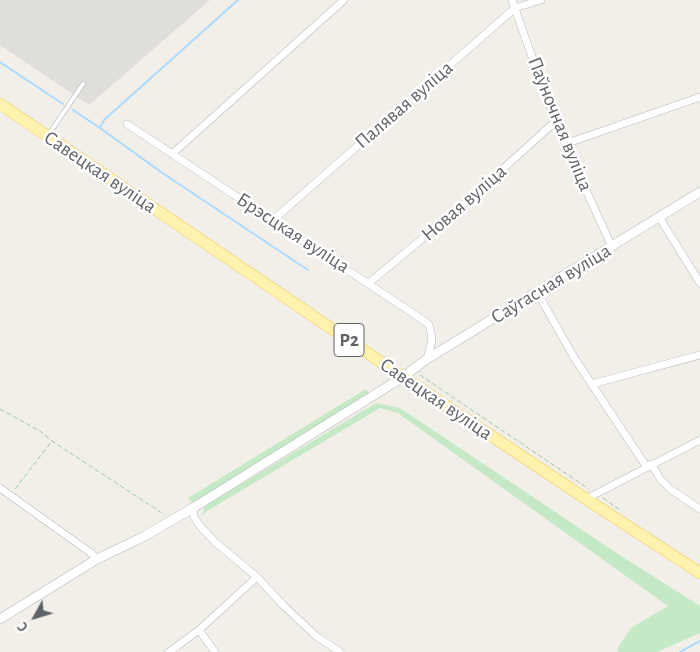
<!DOCTYPE html>
<meta charset="utf-8">
<style>
body{margin:0}
#map{position:relative;width:700px;height:652px;overflow:hidden;background:#f1efe8;font-family:"Alegreya Sans",sans-serif}
canvas{display:block}
.north{position:absolute;left:10px;top:592px;width:50px;height:50px;-webkit-text-stroke:4px #fff;paint-order:stroke;rotate:231deg;font-size:14px;font-weight:700;line-height:20px;text-align:center;color:#5f6368}
.north::after{content:'';display:block;margin:auto;width:18px;height:22px;background:#5f6368;clip-path:polygon(50% 0,100% 100%,50% 72%,0 100%)}
</style>
<div id="map">
<canvas width="700" height="652"></canvas>
<div class="north">С</div>
</div>
<script>
const c = document.querySelector('canvas').getContext('2d');
c.lineJoin = 'round';
function fillPath(path, color) {
  c.fillStyle = color;
  c.fill(path, 'evenodd');
}
function shape(rows) {
  const path = new Path2D();
  for (const r of rows) {
    path.moveTo(r[0], r[1]);
    for (let i = 2; i < r.length; i += 2) path.lineTo(r[i], r[i + 1]);
  }
  return path;
}
function stroke(path, color, width, dash) {
  c.strokeStyle = color;
  c.lineWidth = width;
  c.lineCap = dash ? 'butt' : 'round';
  c.setLineDash(dash || []);
  c.stroke(path);
}
function label(font, color, halo, rows, align = 'center') {
  c.font = font + ' "Alegreya Sans",sans-serif';
  c.lineWidth = 5;
  c.setLineDash([]);
  c.textBaseline = 'middle';
  c.strokeStyle = halo;
  c.fillStyle = color;
  for (const [text, x, y, turn = 0] of rows) {
    c.save();
    c.translate(x, y);
    c.rotate((+turn || 0) * Math.PI / 180);
    c.textAlign = isNaN(turn) ? turn : align;
    if (halo) c.strokeText(text, 0, 0);
    c.fillText(text, 0, 0);
    c.restore();
  }
}
fillPath(shape([
 [0,0,210,0,89,105,0,45]
]), '#e0deda');
fillPath(shape([
 [366,389,369,393,209,494,191,502,188,498],
 [376,403,400,408,618,554,700,606,700,633,657,652,619,652,617,649,631,628,668,606,398,413,380,408,207,511,202,516,205,506]
]), '#c5e8c5');
stroke(shape([
 [238,0,104,120,100,128,161,172,308,270],
 [0,62,63,104],
 [73,110,100,128],
 [680,652,700,641]
]), '#aadaff', 2);
const service = shape([
 [49,134,83,84]
]);
const minor = shape([
 [512,0,545,94,565,144,612,247],
 [127,124,423,320,429,325,431,333,432,341,427,359],
 [565,144,700,97],
 [172,154,344,0],
 [659,217,700,283],
 [273,220,515,8,541,0],
 [369,283,465,203,556,121],
 [537,292,575,359,646,466],
 [592,384,700,355],
 [651,464,661,480,670,489,700,509],
 [0,488,91,553,97,559],
 [586,499,700,440],
 [193,508,194,517,200,526,215,542,257,577,283,605,316,636,340,652],
 [199,630,215,652],
 [169,652,199,630,257,577]
]);
const tertiary = shape([
 [0,619,97,559,141,538,193,508,403,377,427,359,700,192]
]);
const primary = shape([
 [0,104,403,377,586,499,700,573]
]);
stroke(service, '#b5b8bc', 5);
stroke(minor, '#b5b8bc', 8);
stroke(tertiary, '#b5b8bc', 10);
stroke(primary, '#f2c960', 12);
stroke(shape([
 [420,375,589,489],
 [0,409,40,431,52,441,165,515],
 [15,489,52,441],
 [603,498,620,510]
]), '#9cc7a9', 1, [5, 2.5]);
stroke(service, '#fff', 4);
stroke(minor, '#fff', 7);
stroke(tertiary, '#fff', 9);
stroke(primary, '#fff2af', 11);
for (const [x, y, w] of [
 [349,340,30]
]) {
  const box = new Path2D();
  box.roundRect(x - w / 2, y - 16.5, w, 33, 4);
  c.fillStyle = '#fff';
  c.fill(box);
  stroke(box, '#5f6368', 1);
}
label('bold 19px', '#5f6368', null, [
 ["Р2",349,340]
]);
label('20px', '#5f6368', '#fff', [
 ["Палявая вуліца",404,105,-41],
 ["Паўночная вуліца",560,124,68],
 ["Савецкая вуліца",100,172,34],
 ["Новая вуліца",464,203,-41],
 ["Брэсцкая вуліца",293,233,33],
 ["Саўгасная вуліца",551,284,-31],
 ["Савецкая вуліца",436,399,34]
]);
</script>
